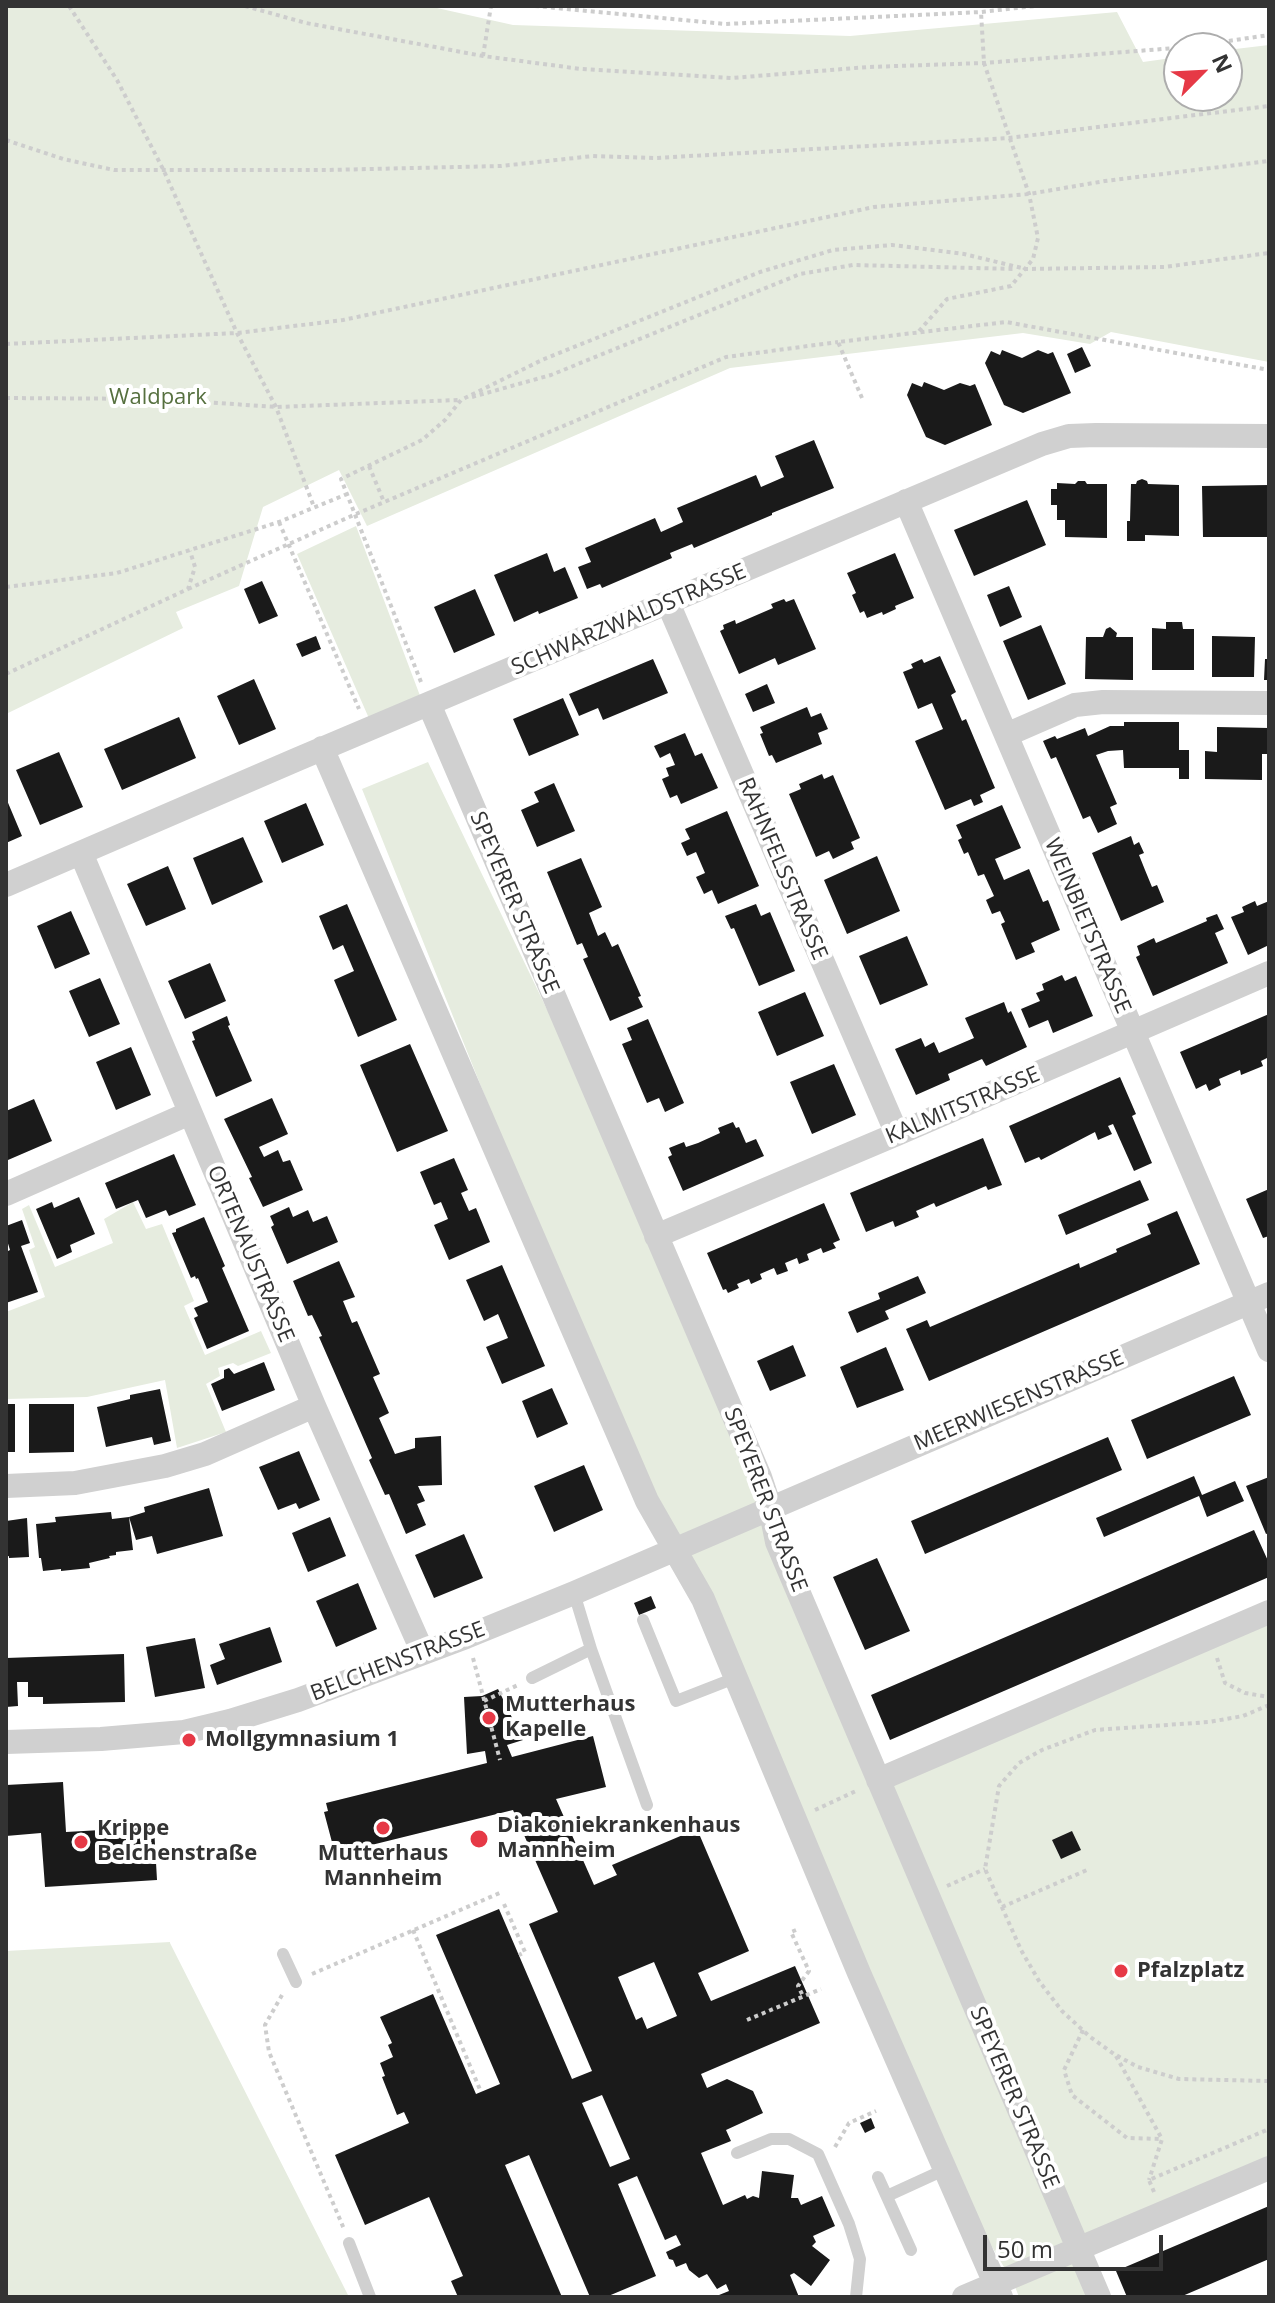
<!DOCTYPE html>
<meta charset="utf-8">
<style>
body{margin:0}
#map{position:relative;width:1275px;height:2303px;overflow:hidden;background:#fff;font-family:"Open Sans",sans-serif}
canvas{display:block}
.frame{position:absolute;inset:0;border:8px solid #333;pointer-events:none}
.north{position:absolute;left:1163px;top:32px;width:80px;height:80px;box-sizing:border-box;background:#fff;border:2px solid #adadad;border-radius:50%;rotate:66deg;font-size:22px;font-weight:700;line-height:32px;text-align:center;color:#333}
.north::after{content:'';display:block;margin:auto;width:28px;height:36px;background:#e63946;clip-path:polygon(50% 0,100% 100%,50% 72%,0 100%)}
.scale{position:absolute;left:983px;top:2235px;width:180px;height:36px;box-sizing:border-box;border:4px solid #333;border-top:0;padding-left:10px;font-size:24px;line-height:28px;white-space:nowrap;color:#333;-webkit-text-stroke:6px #fff;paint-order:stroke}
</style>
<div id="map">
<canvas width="1275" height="2303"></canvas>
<div class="frame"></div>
<div class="north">N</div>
<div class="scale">50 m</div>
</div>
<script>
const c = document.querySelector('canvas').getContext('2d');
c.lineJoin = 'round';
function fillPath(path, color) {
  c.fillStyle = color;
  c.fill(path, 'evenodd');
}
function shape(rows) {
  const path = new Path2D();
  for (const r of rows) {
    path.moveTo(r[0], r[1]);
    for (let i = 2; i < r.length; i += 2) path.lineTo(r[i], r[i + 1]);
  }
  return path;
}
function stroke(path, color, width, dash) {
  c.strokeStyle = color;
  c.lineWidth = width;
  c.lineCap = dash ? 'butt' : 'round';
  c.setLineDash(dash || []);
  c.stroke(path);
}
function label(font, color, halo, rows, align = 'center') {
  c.font = font + ' "Open Sans",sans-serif';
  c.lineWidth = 8;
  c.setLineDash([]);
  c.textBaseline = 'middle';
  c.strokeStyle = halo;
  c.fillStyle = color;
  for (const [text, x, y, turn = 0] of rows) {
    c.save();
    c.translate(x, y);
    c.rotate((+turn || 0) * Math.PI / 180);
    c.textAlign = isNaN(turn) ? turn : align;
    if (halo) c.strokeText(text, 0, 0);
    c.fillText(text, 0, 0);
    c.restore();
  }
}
fillPath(shape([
 [6,6,428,6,513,25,850,36,1117,12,1143,62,1179,57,1179,96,1227,96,1227,50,1269,45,1269,362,1111,332,1090,344,1023,333,730,368,367,526,339,470,263,507,239,586,176,612,183,628,6,714],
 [356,526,422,701,371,723,297,554],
 [428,762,656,1236,878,1780,1269,1612,1269,2161,1086,2238,1099,2297,1019,2297,1014,2284,946,2169,647,1501,362,789],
 [133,1202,146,1229,162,1224,194,1301,184,1306,205,1355,261,1331,271,1353,238,1366,233,1363,218,1368,220,1376,206,1384,226,1432,177,1448,165,1380,87,1397,6,1399,6,1312,45,1297,29,1250,35,1247,22,1209,29,1205,55,1267,113,1243,104,1219],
 [170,1942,170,1943,349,2297,6,2297,6,1951]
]), '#e6ecdf');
fillPath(shape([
 [1082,347,1091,366,1075,373,1067,354],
 [1002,350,1022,358,1038,350,1048,354,1053,352,1071,393,1023,413,1004,405,985,363,991,351,1000,355],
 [924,382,944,390,960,383,970,386,975,384,992,425,945,445,926,437,907,395,912,383,922,387],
 [814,440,834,488,772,513,772,515,694,548,692,544,670,553,672,558,602,588,600,584,587,589,578,567,591,562,585,548,655,518,661,532,683,522,677,508,756,475,761,487,784,477,775,456],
 [1142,479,1147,481,1148,484,1179,485,1179,536,1145,535,1145,541,1127,541,1127,521,1130,521,1131,484,1136,484,1137,481],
 [1078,481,1085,481,1087,484,1107,484,1107,538,1065,537,1065,520,1057,520,1057,505,1051,505,1051,489,1057,489,1057,483,1075,484],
 [1269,485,1269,537,1203,537,1202,486],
 [1027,500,1046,545,974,576,954,530],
 [547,553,554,572,565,567,578,598,539,614,538,611,514,622,494,575],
 [895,553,914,598,895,606,896,609,883,615,882,612,867,618,864,611,860,613,852,595,856,593,847,573],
 [262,581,278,616,259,624,244,589],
 [1009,586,1022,617,1000,627,987,595],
 [475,589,495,635,454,653,434,607],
 [784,599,786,602,794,599,816,649,778,665,775,658,739,674,720,631,724,629,723,625,735,620,736,624,773,608,771,604],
 [1166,622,1182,622,1183,629,1194,629,1194,670,1152,670,1152,628,1166,629],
 [1041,625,1066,684,1028,700,1003,641],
 [1110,627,1117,633,1116,637,1133,637,1133,680,1085,679,1086,637,1103,637,1106,629],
 [316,636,321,649,302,657,296,644],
 [1212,636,1255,637,1254,677,1212,677],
 [940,656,956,692,951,695,962,721,966,719,995,788,980,795,983,802,974,806,971,799,945,810,915,741,943,729,932,703,918,709,903,672,913,668,911,664,922,659,924,663],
 [653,659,668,693,603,720,598,708,579,716,569,694],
 [1265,659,1269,659,1269,680,1264,680],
 [254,679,276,729,239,745,217,696],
 [767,684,775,703,753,712,745,694],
 [563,698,579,735,529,756,513,719],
 [807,707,811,717,821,713,828,729,818,733,822,744,776,763,772,755,769,756,760,734,763,733,760,727],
 [179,717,196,758,122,790,104,749],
 [1124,722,1179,722,1179,750,1189,750,1189,779,1179,779,1179,768,1124,768,1123,750,1108,751,1096,755,1117,804,1110,807,1117,824,1098,833,1090,816,1083,819,1056,757,1051,759,1043,741,1055,736,1057,739,1085,728,1088,736,1110,726,1124,726],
 [1217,727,1269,728,1269,754,1262,754,1262,780,1205,779,1205,751,1217,752],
 [685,733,695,756,702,753,718,788,681,804,677,795,670,798,662,779,669,776,666,768,675,765,670,753,660,758,654,746],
 [59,752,83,807,40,825,16,770],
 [822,774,824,779,833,775,860,838,851,842,854,849,833,859,829,851,816,857,789,794,801,789,799,784],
 [554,783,575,831,537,847,521,810,539,802,534,792],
 [6,798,22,836,6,843],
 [306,803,324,845,282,863,264,821],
 [1002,805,1021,848,995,859,1004,880,1029,869,1043,902,1048,900,1060,930,1031,943,1035,952,1016,960,1001,924,1005,922,1000,911,992,914,986,900,994,896,984,874,978,876,968,852,964,854,958,840,962,838,956,825],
 [727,811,759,886,718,904,712,890,704,894,696,877,705,873,696,852,687,856,681,843,690,839,685,829],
 [1131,836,1134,845,1139,842,1144,853,1139,855,1145,870,1152,887,1157,885,1164,902,1121,921,1092,853],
 [243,837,263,882,212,905,193,858],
 [877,856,900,911,847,934,824,880],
 [581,858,602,907,589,913,598,936,605,932,612,947,618,944,641,996,638,997,643,1007,610,1021,583,959,588,957,582,943,577,945,547,872],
 [168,866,186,909,146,926,127,884],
 [1255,901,1257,906,1269,901,1269,945,1248,955,1231,917,1244,912,1242,907],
 [347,904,397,1020,358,1037,334,980,354,971,343,945,333,950,319,916],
 [756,904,761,916,770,912,795,971,759,986,734,928,731,929,725,916],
 [71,911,90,954,55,969,37,926],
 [1217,914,1224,929,1215,933,1228,963,1153,996,1136,957,1140,955,1137,946,1154,938,1156,943,1207,921,1206,918],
 [907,936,928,985,880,1005,859,956],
 [210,963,226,1001,185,1019,168,981],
 [1062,975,1065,981,1076,976,1093,1016,1053,1033,1048,1020,1029,1028,1021,1009,1040,1001,1036,993,1044,990,1042,984],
 [100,978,120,1024,89,1037,69,991],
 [805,992,824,1036,777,1056,758,1012],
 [1004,1002,1008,1013,1011,1011,1027,1047,986,1066,982,1059,948,1074,950,1080,916,1095,895,1049,921,1038,925,1047,934,1042,939,1053,974,1038,965,1018],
 [1269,1014,1269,1057,1261,1061,1263,1066,1241,1075,1240,1070,1219,1079,1221,1085,1209,1091,1206,1084,1196,1089,1180,1052],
 [227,1016,230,1025,228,1026,252,1081,216,1097,192,1041,195,1040,192,1032],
 [648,1019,684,1103,665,1112,659,1098,647,1103,622,1044,632,1040,627,1028],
 [410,1044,448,1131,397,1152,360,1065],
 [131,1047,151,1095,116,1110,96,1062],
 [834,1064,856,1115,812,1134,790,1082],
 [1120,1077,1136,1114,1132,1116,1152,1163,1134,1171,1113,1124,1108,1126,1112,1134,1098,1140,1095,1132,1041,1160,1039,1157,1025,1163,1009,1126],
 [272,1098,288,1134,259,1147,264,1157,278,1150,283,1162,290,1160,303,1190,263,1207,249,1178,252,1177,224,1119],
 [34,1099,52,1141,8,1160,6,1111],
 [733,1122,736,1128,739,1127,746,1143,756,1139,764,1156,683,1191,668,1157,672,1155,669,1148,684,1142,686,1147,698,1143,720,1133,718,1128],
 [983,1138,1002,1185,988,1190,986,1186,936,1207,934,1203,916,1211,919,1217,895,1227,893,1221,866,1232,850,1193],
 [174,1154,196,1205,169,1216,166,1210,146,1218,138,1200,116,1209,105,1183],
 [454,1158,468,1190,461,1193,469,1211,476,1208,490,1242,449,1260,434,1225,448,1219,441,1202,434,1205,420,1172],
 [1140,1180,1149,1200,1066,1235,1058,1215],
 [1269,1189,1269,1236,1263,1238,1246,1199],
 [79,1197,95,1234,70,1245,72,1252,57,1259,36,1209,52,1202,54,1208],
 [824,1203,840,1240,833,1243,836,1248,823,1253,821,1248,807,1254,809,1260,799,1264,797,1258,785,1263,788,1271,777,1275,774,1268,760,1274,762,1279,751,1284,749,1279,737,1284,739,1288,728,1293,726,1289,723,1290,707,1253],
 [289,1207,293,1217,308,1210,313,1222,327,1216,338,1242,287,1264,271,1227,274,1225,270,1216],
 [1177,1211,1200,1264,929,1381,906,1329,927,1320,930,1327,1079,1263,1080,1268,1117,1252,1116,1249,1151,1234,1147,1224],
 [204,1217,225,1266,222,1268,249,1331,207,1349,194,1318,198,1316,194,1308,208,1302,198,1278,196,1279,195,1276,191,1278,172,1233,176,1232,176,1229],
 [22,1220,30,1243,21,1246,38,1292,6,1303,6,1252,10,1250,6,1237,6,1226],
 [339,1261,355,1297,343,1301,352,1323,357,1321,380,1374,373,1377,389,1413,379,1418,395,1454,415,1448,415,1438,441,1436,442,1485,418,1486,425,1501,417,1504,426,1525,406,1534,389,1494,385,1495,369,1460,372,1458,319,1337,322,1336,312,1315,308,1316,293,1281],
 [502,1265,545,1366,502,1384,486,1347,508,1338,498,1314,484,1321,466,1280],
 [918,1276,926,1293,885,1311,889,1319,857,1333,848,1312,880,1299,878,1293],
 [793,1345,806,1376,770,1391,757,1361],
 [886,1347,904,1390,857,1408,840,1367],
 [264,1362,275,1390,222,1411,211,1384,224,1378,224,1370,229,1368,234,1374],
 [1234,1376,1251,1415,1147,1459,1131,1420],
 [552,1388,568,1424,537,1438,522,1401],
 [160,1389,171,1441,154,1445,152,1437,106,1447,97,1407,130,1399,130,1395],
 [6,1404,15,1404,15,1452,6,1452],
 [29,1404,74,1404,74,1452,29,1453],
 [1108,1437,1122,1470,925,1554,911,1521],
 [299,1451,320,1500,299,1509,296,1503,278,1510,259,1467],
 [584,1465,603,1510,554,1532,534,1486],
 [1194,1476,1202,1495,1235,1481,1244,1501,1207,1517,1199,1496,1104,1537,1096,1518],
 [1269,1477,1269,1533,1266,1534,1246,1486],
 [209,1488,223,1536,157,1554,152,1536,136,1540,129,1517,133,1550,116,1552,116,1555,109,1556,110,1558,89,1563,90,1568,61,1571,61,1569,43,1571,41,1558,39,1558,36,1524,56,1522,55,1517,111,1512,112,1519,129,1517,145,1512,144,1507],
 [330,1517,346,1556,308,1572,292,1533],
 [27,1518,29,1557,9,1558,9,1556,6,1557,6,1521],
 [1254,1530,1269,1563,1269,1577,890,1740,871,1695],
 [464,1534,483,1578,434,1598,415,1555],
 [877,1558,910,1631,865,1650,833,1577],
 [358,1583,377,1629,336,1647,316,1601],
 [651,1596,656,1608,639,1615,634,1603],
 [270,1627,282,1662,217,1685,210,1665,225,1659,219,1644],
 [195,1638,205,1688,155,1697,146,1647],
 [124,1654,125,1702,43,1704,43,1697,28,1697,28,1682,17,1682,18,1706,6,1707,6,1658],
 [498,1689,523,1740,507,1745,512,1757,593,1736,606,1787,556,1799,594,1885,617,1875,612,1865,697,1829,749,1951,698,1973,711,2001,795,1966,820,2023,701,2074,707,2088,727,2079,753,2091,763,2113,726,2130,731,2141,701,2153,723,2205,745,2195,747,2199,753,2196,759,2198,762,2171,794,2175,791,2198,798,2198,801,2205,822,2196,835,2226,813,2236,816,2242,812,2246,830,2260,811,2286,794,2273,790,2275,799,2297,714,2297,729,2291,726,2284,717,2289,707,2274,699,2278,689,2270,686,2263,676,2267,673,2260,669,2259,666,2252,681,2245,676,2235,665,2240,637,2176,618,2184,656,2276,606,2297,590,2297,529,2155,505,2165,562,2297,458,2297,451,2281,463,2276,429,2197,365,2225,335,2155,409,2123,404,2112,397,2115,382,2077,385,2076,380,2063,393,2057,388,2045,392,2043,380,2017,433,1994,476,2094,500,2084,436,1935,499,1909,572,2079,592,2071,529,1924,558,1912,513,1810,339,1853,337,1845,333,1846,324,1812,328,1811,326,1803,487,1763,485,1751,467,1754,464,1697,482,1696],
 [654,1962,677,2016,647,2029,642,2017,636,2020,618,1977],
 [602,2095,630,2159,610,2167,582,2103],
 [63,1782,66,1832,154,1827,157,1880,45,1887,41,1833,6,1836,6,1785],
 [1072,1831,1081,1850,1061,1859,1052,1840],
 [871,2118,875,2128,865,2133,860,2123],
 [1269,2206,1269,2259,1180,2297,1127,2297,1116,2271]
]), '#1a1a1a');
stroke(shape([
 [69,6,117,80,163,169,237,333,276,407,314,507],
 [245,6,306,23,483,56,581,69,732,78,868,67,984,63,1188,47,1269,35],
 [535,6,725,24,981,12,1035,6],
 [483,56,491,6],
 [6,140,63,159,114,170,327,170,501,166,593,156,655,158,1009,138,1269,106],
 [1024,269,1164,267,1269,253],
 [919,331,947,299,1011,286,1033,259,1038,238,1029,194,984,63,981,12],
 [6,344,237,333,343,320,874,207,1029,194,1105,181,1269,161],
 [472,397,551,375,800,274,853,265,1016,269],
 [6,398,160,399,276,407,459,400],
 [862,398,838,342,1006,322,1269,370],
 [369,466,384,502],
 [279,522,359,709],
 [6,587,117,573,279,522,347,494],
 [188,589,356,514,726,357,838,342],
 [6,674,188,589,195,567,190,551],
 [421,682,341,479,422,440,445,420,461,400,542,360,760,272,833,250,892,245,964,254,1026,269],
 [473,1658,500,1760],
 [1217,1658,1225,1683,1245,1693,1269,1697],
 [484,1701,518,1685],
 [1269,1705,1243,1716,1209,1722,1095,1730,1042,1750,1019,1763,999,1786,985,1869,1021,1950,1039,1981,1062,2011,1089,2036,1114,2054,1138,2067,1179,2079,1269,2081],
 [815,1810,858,1790],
 [947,1886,985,1869],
 [504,1904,525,1952,519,1955],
 [1002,1907,1087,1870],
 [413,1930,481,2092],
 [796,1930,791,1932,809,1971,798,1986,803,1996],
 [312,1974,502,1892],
 [282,1995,265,2025,269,2052,344,2229],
 [747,2020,821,1989],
 [1083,2030,1064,2070,1072,2095,1127,2138,1162,2139],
 [1116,2056,1162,2139,1149,2180],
 [835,2147,849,2123,876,2111],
 [1154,2192,1149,2180,1269,2129]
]), '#cdcdcd', 4, [4, 4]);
stroke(shape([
 [643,1620,676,1701,735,1678],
 [591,1649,647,1805],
 [532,1678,591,1649,574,1593],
 [283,1954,296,1982],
 [737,2153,771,2139,789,2139,818,2154,849,2224,860,2259,856,2297],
 [878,2177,911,2250],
 [887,2196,946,2169],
 [349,2243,370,2297]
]), '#d0d0d0', 12);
stroke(shape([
 [906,501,1269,1350],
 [668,603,897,1134],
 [429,704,760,1477,770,1507,777,1542,1099,2297],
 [1006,735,1075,705,1103,702,1269,703],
 [322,748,647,1501,703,1599,859,1973,1001,2297],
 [81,853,314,1406,423,1653],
 [6,885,298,759,1042,444,1069,436,1096,435,1269,436],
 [6,1194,190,1113],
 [656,1236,897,1134,1269,973],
 [6,1486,75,1483,165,1466,205,1454,314,1406],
 [6,1742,101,1739,184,1732,230,1721,298,1700,466,1637,574,1593,1269,1294],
 [878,1780,1269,1612],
 [964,2297,1269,2168]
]), '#d0d0d0', 24);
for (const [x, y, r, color] of [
 [489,1718,8,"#e63946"],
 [189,1740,8,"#e63946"],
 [383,1828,8,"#e63946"],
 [479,1839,10,"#e63946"],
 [81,1842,8,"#e63946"],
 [1121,1971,8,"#e63946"]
]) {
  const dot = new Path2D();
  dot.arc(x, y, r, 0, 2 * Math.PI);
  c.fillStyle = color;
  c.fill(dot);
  stroke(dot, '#fff', 3);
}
label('22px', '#56703f', '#fff', [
 ["Waldpark",158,398]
]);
label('22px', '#333', '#fff', [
 ["SCHWARZWALDSTRASSE",629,620,-23],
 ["RAHNFELSSTRASSE",782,869,67],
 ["SPEYERER STRASSE",514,903,67],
 ["WEINBIETSTRASSE",1087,926,67],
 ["KALMITSTRASSE",963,1106,-23],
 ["ORTENAUSTRASSE",250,1254,67],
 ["MEERWIESENSTRASSE",1019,1401,-23],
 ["SPEYERER STRASSE",765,1500,69],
 ["BELCHENSTRASSE",398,1662,-21],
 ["SPEYERER STRASSE",1014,2098,67]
]);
label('bold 22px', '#333', '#fff', [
 ["Mutterhaus",505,1705],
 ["Kapelle",505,1730],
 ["Mollgymnasium 1",205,1740],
 ["Diakoniekrankenhaus",497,1826],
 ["Mannheim",497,1851],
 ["Krippe",97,1829],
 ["Belchenstraße",97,1854],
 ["Mutterhaus",383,1854,"center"],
 ["Mannheim",383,1879,"center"],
 ["Pfalzplatz",1137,1971]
], 'left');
</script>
